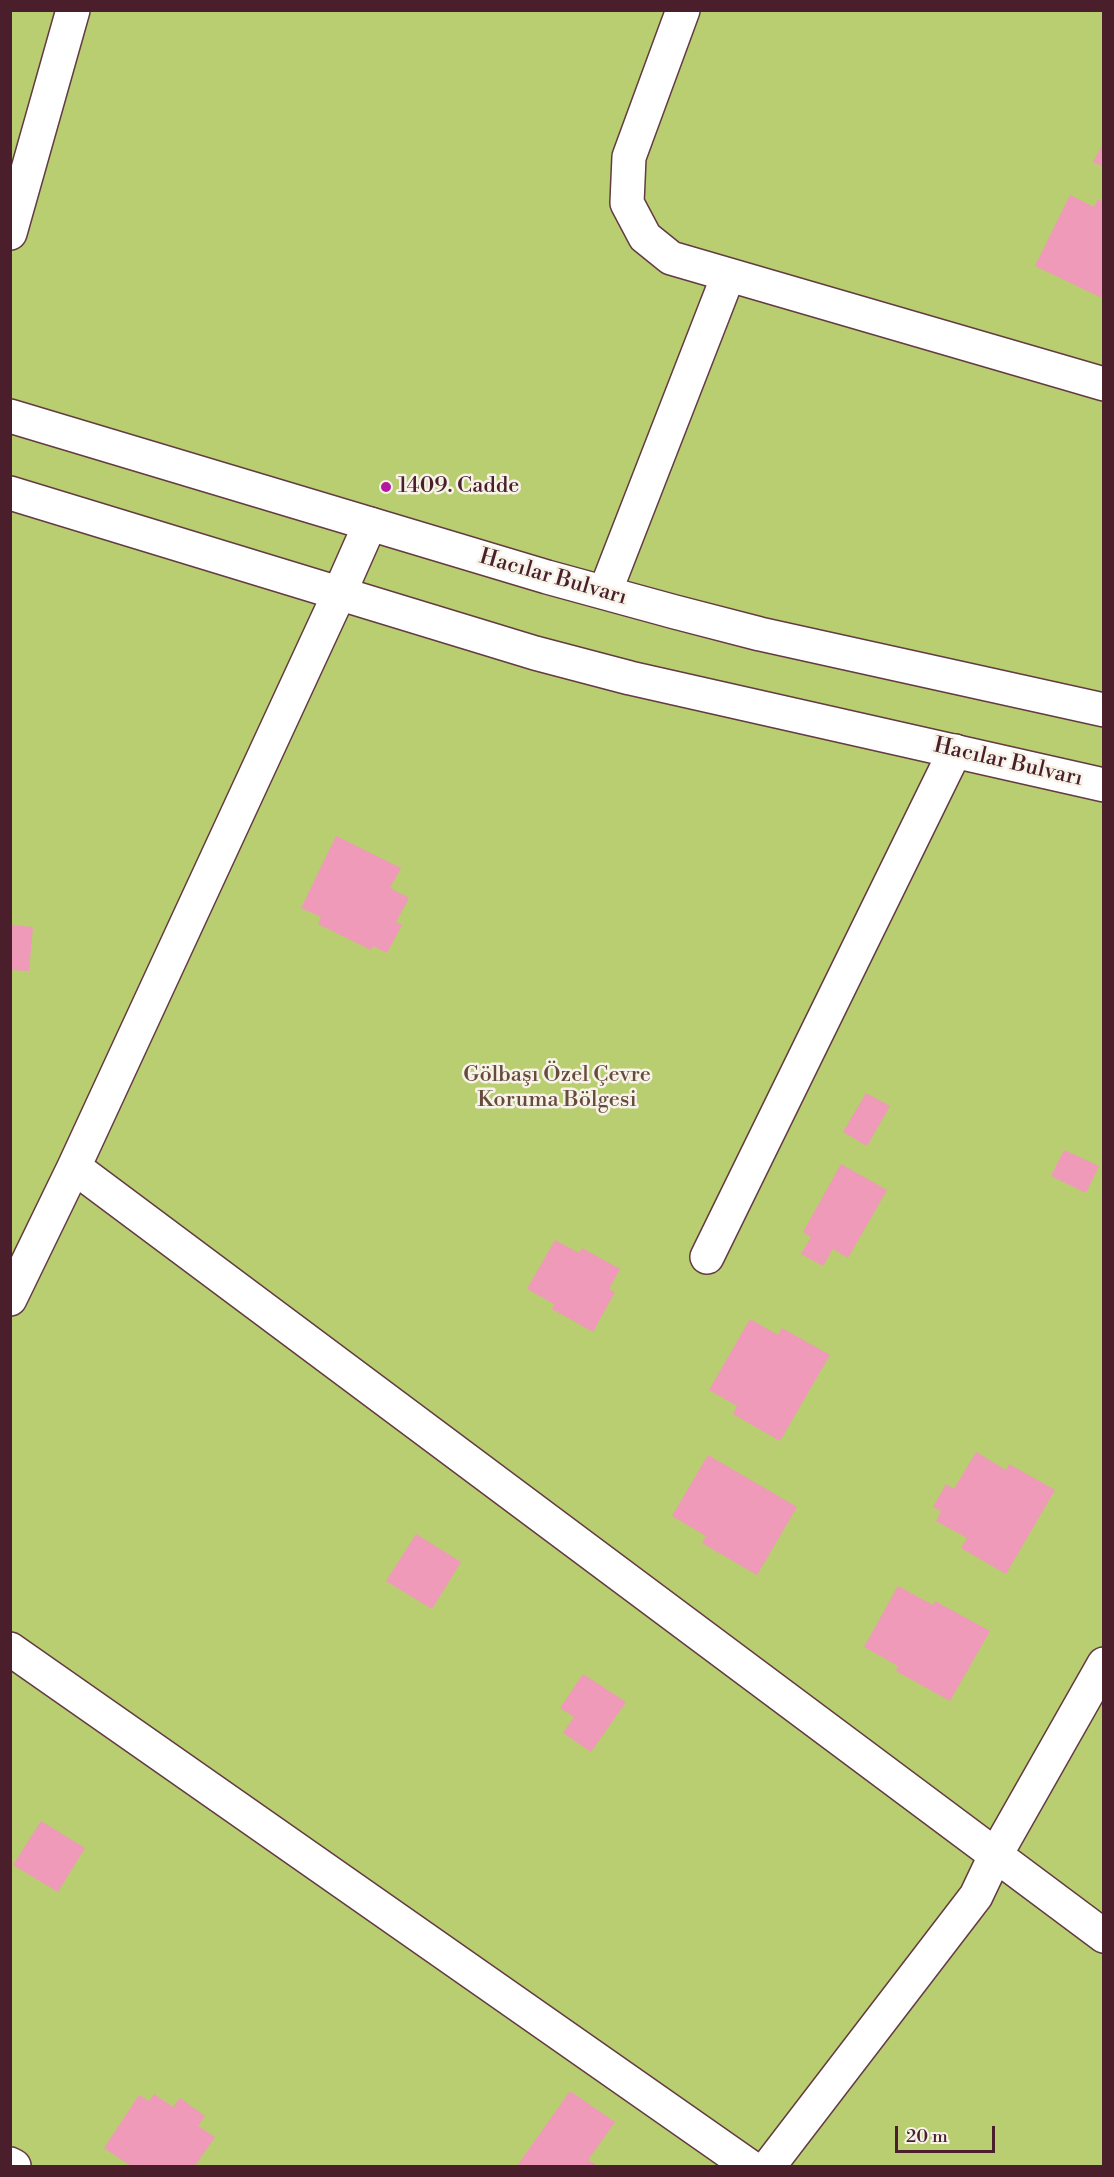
<!DOCTYPE html>
<meta charset="utf-8">
<style>
body{margin:0}
#map{position:relative;width:1114px;height:2177px;overflow:hidden;background:#f3dabc;font-family:"Libre Bodoni",serif}
canvas{display:block}
.frame{position:absolute;inset:0;border:12px solid #4a1f2b;pointer-events:none}
.scale{position:absolute;left:895px;top:2126px;width:100px;height:27px;box-sizing:border-box;border:3px solid #4a1f2b;border-top:0;padding-left:8px;font-size:18px;line-height:21px;white-space:nowrap;color:#4a1f2b;-webkit-text-stroke:4px #f7f3e8;paint-order:stroke}
</style>
<div id="map">
<canvas width="1114" height="2177"></canvas>
<div class="frame"></div>
<div class="scale">20 m</div>
</div>
<script>
const c = document.querySelector('canvas').getContext('2d');
c.lineJoin = 'round';
function fillPath(path, color) {
  c.fillStyle = color;
  c.fill(path, 'evenodd');
}
function shape(rows) {
  const path = new Path2D();
  for (const r of rows) {
    path.moveTo(r[0], r[1]);
    for (let i = 2; i < r.length; i += 2) path.lineTo(r[i], r[i + 1]);
  }
  return path;
}
function stroke(path, color, width, dash) {
  c.strokeStyle = color;
  c.lineWidth = width;
  c.lineCap = dash ? 'butt' : 'round';
  c.setLineDash(dash || []);
  c.stroke(path);
}
function label(font, color, halo, rows, align = 'center') {
  c.font = font + ' "Libre Bodoni",serif';
  c.lineWidth = 5;
  c.setLineDash([]);
  c.textBaseline = 'middle';
  c.strokeStyle = halo;
  c.fillStyle = color;
  for (const [text, x, y, turn = 0] of rows) {
    c.save();
    c.translate(x, y);
    c.rotate((+turn || 0) * Math.PI / 180);
    c.textAlign = isNaN(turn) ? turn : align;
    if (halo) c.strokeText(text, 0, 0);
    c.fillText(text, 0, 0);
    c.restore();
  }
}
fillPath(shape([
 [11,11,1103,11,1103,2166,11,2166]
]), '#b9cd71');
fillPath(shape([
 [1104,142,1104,167,1093,162],
 [1070,195,1094,207,1098,199,1104,202,1104,299,1035,266],
 [336,836,401,868,390,888,409,898,396,922,402,925,387,953,373,946,371,950,318,924,321,917,301,908],
 [10,925,33,927,29,971,10,970],
 [866,1093,890,1106,867,1146,843,1132],
 [1064,1150,1099,1166,1086,1193,1051,1176],
 [841,1164,887,1190,848,1258,833,1249,823,1266,801,1254,811,1237,803,1232],
 [555,1240,579,1253,582,1248,620,1269,609,1289,615,1292,593,1332,552,1309,554,1304,527,1289],
 [750,1319,778,1335,782,1328,830,1355,780,1441,733,1414,737,1406,709,1390],
 [976,1452,1006,1470,1009,1464,1055,1490,1006,1574,961,1548,967,1538,936,1521,941,1511,933,1507,946,1484,954,1489],
 [708,1455,797,1507,757,1575,702,1543,706,1536,672,1516],
 [416,1534,461,1562,432,1609,386,1581],
 [898,1586,933,1605,935,1601,990,1631,950,1701,896,1671,898,1666,864,1647],
 [583,1674,626,1702,591,1752,563,1733,574,1717,560,1708],
 [41,1821,85,1848,58,1892,13,1865],
 [570,2091,615,2122,588,2160,595,2164,594,2166,517,2166],
 [154,2094,173,2107,180,2098,205,2116,198,2126,215,2137,195,2166,131,2166,104,2148,139,2095,149,2101]
]), '#ef9ab9');
const street = shape([
 [683,10,629,157,627,203,645,237,671,258,1104,384],
 [10,233,73,10],
 [605,592,728,276],
 [74,1167,1104,1936],
 [707,1257,955,751],
 [10,1299,74,1167,339,594,370,524],
 [10,1649,749,2166],
 [10,2164,14,2166],
 [769,2166,976,1896,995,1856,1104,1664]
]);
const secondary = shape([
 [10,416,547,577,675,612,760,634,1104,710],
 [10,493,535,653,630,678,1104,785]
]);
stroke(street, '#633b41', 36);
stroke(secondary, '#633b41', 36);
stroke(street, '#fff', 33);
stroke(secondary, '#fff', 33);
for (const [x, y, r, color] of [
 [386,487,6,"#b5179e"]
]) {
  const dot = new Path2D();
  dot.arc(x, y, r, 0, 2 * Math.PI);
  c.fillStyle = color;
  c.fill(dot);
  stroke(dot, '#f7f3e8', 2);
}
label('22px', '#4a1f2b', '#f7f3e8', [
 ["1409. Cadde",398,487]
], 'left');
label('22px', '#4a1f2b', '#f7f3e8', [
 ["Hacılar Bulvarı",553,578,16],
 ["Hacılar Bulvarı",1008,763,13]
]);
label('22px', '#664a3c', '#f7f3e8', [
 ["Gölbaşı Özel Çevre",557,1076],
 ["Koruma Bölgesi",557,1101]
]);
</script>
